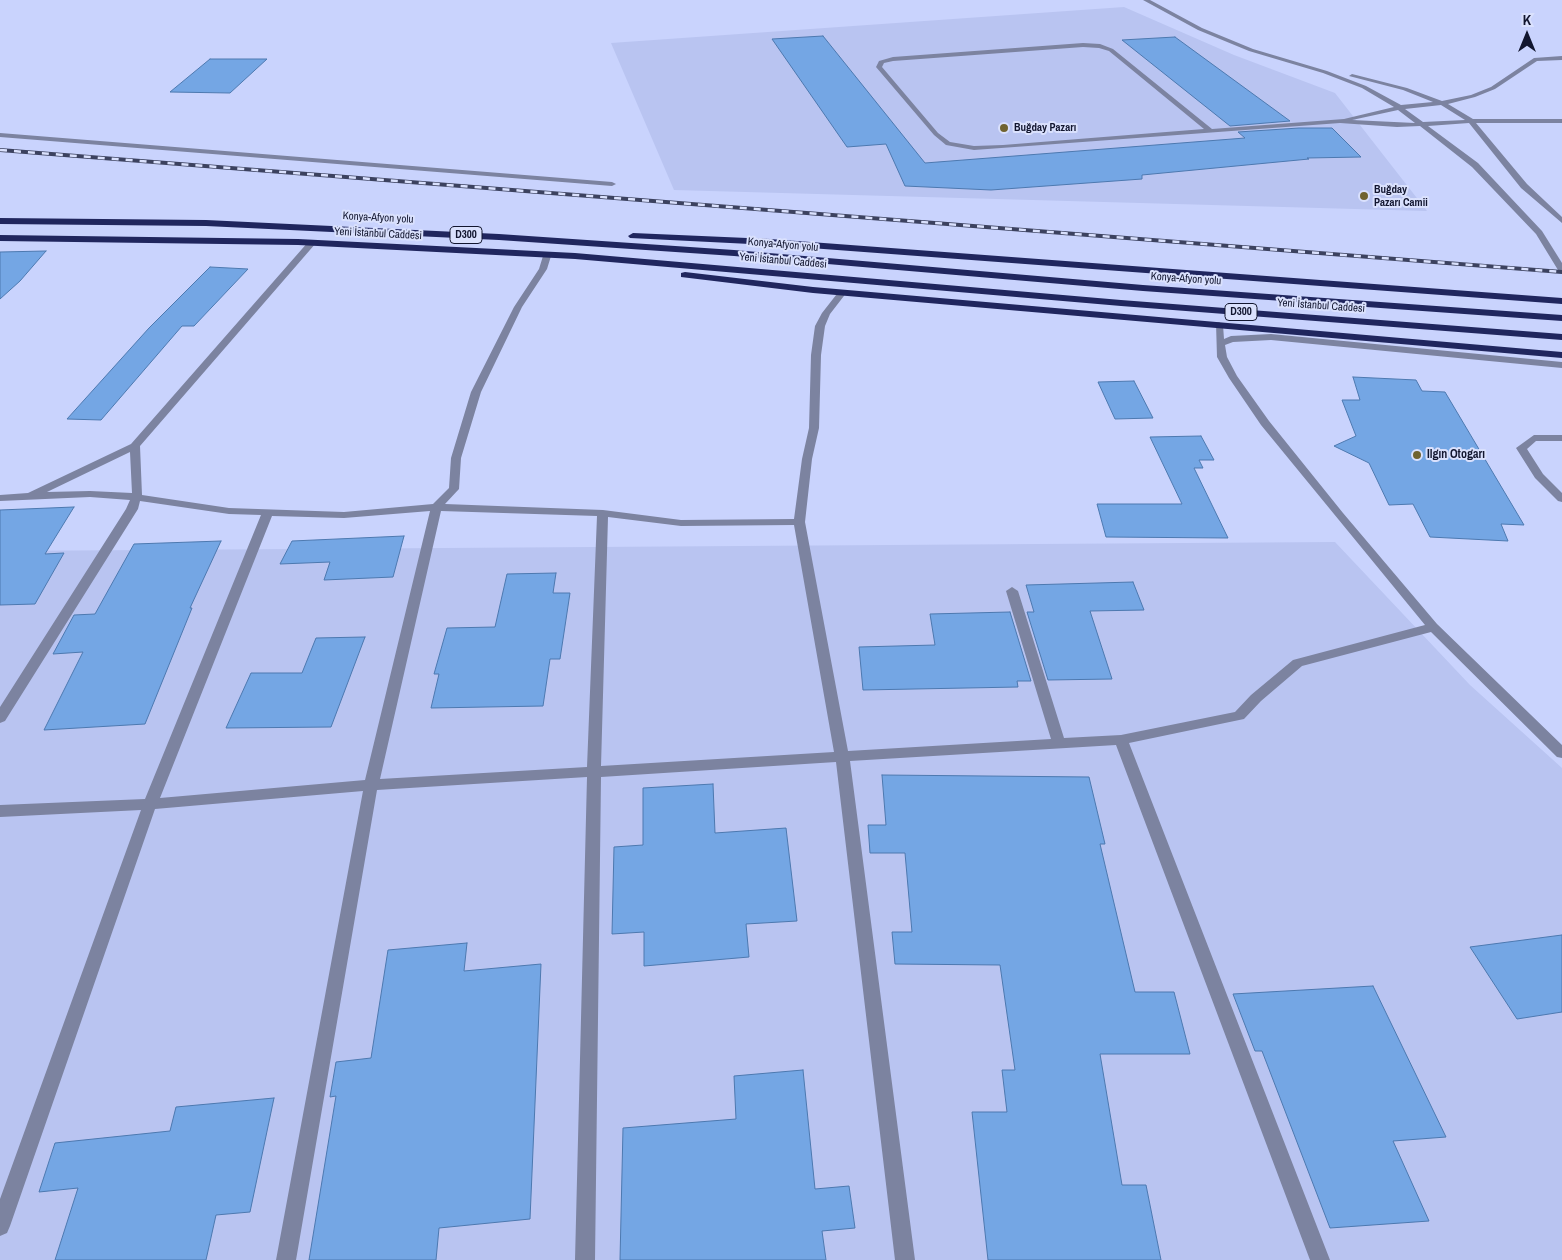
<!DOCTYPE html>
<meta charset="utf-8">
<style>
body{margin:0}
#map{position:relative;width:1562px;height:1260px;overflow:hidden;background:#c9d3fd;font-family:"Archivo Narrow",sans-serif}
canvas{display:block}
.north{position:absolute;left:1502px;top:10px;width:50px;height:50px;-webkit-text-stroke:4px #dae1fd;paint-order:stroke;rotate:0deg;font-size:14px;font-weight:700;line-height:20px;text-align:center;color:#12162f}
.north::after{content:'';display:block;margin:auto;width:18px;height:22px;background:#12162f;clip-path:polygon(50% 0,100% 100%,50% 72%,0 100%)}
</style>
<div id="map">
<canvas width="1562" height="1260"></canvas>
<div class="north">K</div>
</div>
<script>
const c = document.querySelector('canvas').getContext('2d');
c.lineJoin = 'round';
function fillPath(path, color) {
  c.fillStyle = color;
  c.fill(path, 'evenodd');
}
function shape(rows) {
  const path = new Path2D();
  for (const r of rows) {
    path.moveTo(r[0], r[1]);
    for (let i = 2; i < r.length; i += 2) path.lineTo(r[i], r[i + 1]);
  }
  return path;
}
function stroke(path, color, width, dash) {
  c.strokeStyle = color;
  c.lineWidth = width;
  c.lineCap = dash ? 'butt' : 'round';
  c.setLineDash(dash || []);
  c.stroke(path);
}
function label(font, color, halo, rows, align = 'center') {
  c.font = font + ' "Archivo Narrow",sans-serif';
  c.lineWidth = 4;
  c.setLineDash([]);
  c.textBaseline = 'middle';
  c.strokeStyle = halo;
  c.fillStyle = color;
  for (const [text, x, y, turn = 0] of rows) {
    c.save();
    c.translate(x, y);
    c.rotate((+turn || 0) * Math.PI / 180);
    c.textAlign = isNaN(turn) ? turn : align;
    if (halo) c.strokeText(text, 0, 0);
    c.fillText(text, 0, 0);
    c.restore();
  }
}
fillPath(shape([
 [1124,7,1234,55,1335,93,1427,211,674,190,611,43],
 [1335,542,1470,685,1562,768,1562,1260,0,1260,0,551]
]), '#b9c4f1');
const building = shape([
 [823,36,925,163,1245,138,1238,132,1299,128,1332,128,1361,157,1307,158,1309,159,1142,175,1142,179,991,190,905,186,886,144,847,147,772,39,823,36],
 [1175,37,1290,121,1230,126,1122,40,1175,37],
 [210,59,267,59,230,93,170,92,210,59],
 [46,251,20,281,0,299,0,252,46,251],
 [210,267,248,269,194,326,182,326,101,420,67,419,149,328,210,267],
 [1353,377,1416,380,1422,391,1445,392,1524,525,1501,524,1508,541,1430,537,1413,504,1389,505,1369,463,1334,446,1356,436,1342,400,1360,400,1353,377],
 [1134,381,1153,418,1115,419,1098,382,1134,381],
 [1201,436,1214,460,1199,460,1203,468,1194,468,1228,538,1106,537,1097,504,1182,504,1150,437,1201,436],
 [74,507,45,554,64,553,35,604,0,605,0,510,74,507],
 [404,536,393,577,324,580,330,562,280,564,292,541,404,536],
 [221,541,190,608,192,608,145,724,44,730,83,652,53,654,74,615,95,614,134,544,221,541],
 [556,573,553,593,570,593,560,659,550,659,543,706,431,708,439,674,434,674,447,628,495,627,507,574,556,573],
 [1133,582,1144,610,1090,611,1112,679,1048,680,1027,612,1034,612,1026,585,1133,582],
 [1010,612,1031,681,1017,681,1018,687,863,690,859,647,935,645,930,614,1010,612],
 [365,637,331,727,226,728,251,673,302,673,316,638,365,637],
 [882,775,1089,777,1105,844,1100,844,1135,992,1174,992,1190,1054,1100,1054,1122,1185,1146,1185,1161,1260,988,1260,972,1112,1007,1112,1002,1070,1015,1070,1000,965,895,964,892,932,912,932,905,853,870,853,868,825,886,825,882,775],
 [713,784,715,833,786,828,797,921,746,924,749,957,644,966,644,932,612,934,614,847,643,845,643,788,713,784],
 [1562,935,1562,1012,1517,1019,1470,947,1562,935],
 [467,943,464,971,541,964,530,1219,439,1228,436,1260,309,1260,336,1096,330,1097,336,1062,371,1058,388,950,467,943],
 [1373,986,1446,1137,1393,1141,1429,1221,1330,1228,1262,1051,1255,1051,1233,994,1373,986],
 [803,1070,815,1189,849,1186,855,1228,822,1231,826,1260,620,1260,623,1128,736,1119,734,1076,803,1070],
 [274,1098,250,1212,216,1215,206,1260,55,1260,78,1188,39,1192,55,1143,170,1131,176,1107,274,1098]
]);
fillPath(building, '#74a6e4');
stroke(building, '#4d79b0', 1);
fillPath(shape([
 [1143,0,1150,0,1202,28,1253,49,1327,71,1366,86,1401,105,1433,102,1403,90,1349,76,1352,74,1407,88,1442,101,1471,95,1491,87,1534,58,1562,56,1562,60,1537,61,1495,89,1475,97,1448,104,1473,119,1562,119,1562,123,1476,123,1527,184,1562,217,1562,223,1521,188,1469,123,1428,126,1478,163,1542,231,1562,263,1562,273,1558,270,1536,234,1472,167,1420,126,1397,127,1340,123,974,150,946,145,934,135,876,67,879,61,893,57,1083,43,1100,44,1113,49,1212,129,1344,119,1394,107,1362,88,1323,73,1249,51,1198,30,1143,0],
 [1083,47,1099,48,1109,51,1204,129,1003,145,974,146,950,142,938,133,882,67,884,63,893,61,1083,47],
 [1441,105,1465,120,1423,122,1405,109,1441,105],
 [1398,110,1415,123,1352,120,1398,110],
 [0,133,612,182,616,184,612,186,0,137,0,133],
 [309,241,316,243,140,446,142,495,229,508,344,512,433,504,449,488,451,458,471,392,514,307,539,269,543,256,547,254,551,256,547,269,522,307,481,392,461,458,459,489,445,504,603,510,681,520,794,519,802,459,809,428,811,355,815,326,822,313,840,290,846,290,847,292,830,314,825,326,821,355,819,428,812,459,805,522,848,751,1051,739,1006,591,1012,587,1018,591,1064,738,1121,735,1235,712,1251,695,1293,660,1425,625,1261,425,1229,378,1217,357,1216,323,1219,322,1223,325,1224,339,1231,336,1271,334,1562,362,1562,368,1271,340,1233,342,1225,345,1227,357,1237,376,1269,421,1343,513,1437,624,1562,745,1562,758,1557,757,1431,632,1302,666,1261,701,1244,719,1129,743,1330,1260,1310,1260,1116,745,850,761,915,1260,895,1260,836,762,601,777,595,1260,575,1260,587,777,377,790,296,1260,276,1260,363,791,155,809,10,1226,7,1233,0,1236,0,1199,141,810,0,817,0,805,145,799,261,515,229,514,140,501,138,509,5,721,0,723,0,707,126,509,130,500,90,497,0,501,0,495,28,493,131,444,309,241],
 [130,452,132,493,90,491,47,492,130,452],
 [430,511,365,780,160,798,272,516,344,518,430,511],
 [441,511,597,516,587,767,380,779,441,511],
 [608,517,681,526,794,525,834,752,601,766,608,517],
 [1534,435,1562,435,1562,441,1536,441,1527,449,1543,474,1562,493,1562,502,1558,501,1535,478,1516,448,1534,435]
]), '#7c83a0');
fillPath(shape([
 [0,218,206,220,499,234,734,250,1143,285,1562,315,1562,321,1143,291,734,256,499,240,206,226,0,224,0,218],
 [633,233,770,239,1562,298,1562,304,770,245,630,238,628,236,633,233],
 [0,235,298,239,575,253,1121,300,1562,334,1562,340,1121,306,575,259,298,245,0,241,0,235],
 [685,272,813,287,1562,352,1562,358,813,293,681,277,681,273,685,272]
]), '#20265e');
const rail = shape([
 [0,150,1562,272]
]);
stroke(rail, '#3c425f', 4);
stroke(rail, '#dae1fd', 2.5, [7]);
for (const [x, y, r, color] of [
 [1004,128,5,"#706330"],
 [1364,196,5,"#706330"],
 [1417,455,5,"#706330"]
]) {
  const dot = new Path2D();
  dot.arc(x, y, r, 0, 2 * Math.PI);
  c.fillStyle = color;
  c.fill(dot);
  stroke(dot, '#dae1fd', 2);
}
label('bold 11px', '#12162f', '#dae1fd', [
 ["Buğday Pazarı",1014,128],
 ["Buğday",1374,190],
 ["Pazarı Camii",1374,203]
], 'left');
label('11px', '#12162f', '#dae1fd', [
 ["Konya-Afyon yolu",378,218,3],
 ["Yeni İstanbul Caddesi",378,234,3],
 ["Konya-Afyon yolu",783,245,5],
 ["Yeni İstanbul Caddesi",783,261,5],
 ["Konya-Afyon yolu",1186,279,4],
 ["Yeni İstanbul Caddesi",1321,306,4]
]);
for (const [x, y, w] of [
 [466,235,32],
 [1241,312,32]
]) {
  const box = new Path2D();
  box.roundRect(x - w / 2, y - 8.5, w, 17, 4);
  c.fillStyle = '#dae1fd';
  c.fill(box);
  stroke(box, '#12162f', 1);
}
label('bold 11px', '#12162f', null, [
 ["D300",466,235],
 ["D300",1241,312]
]);
label('bold 12px', '#12162f', '#dae1fd', [
 ["Ilgın Otogarı",1427,455]
], 'left');
</script>
